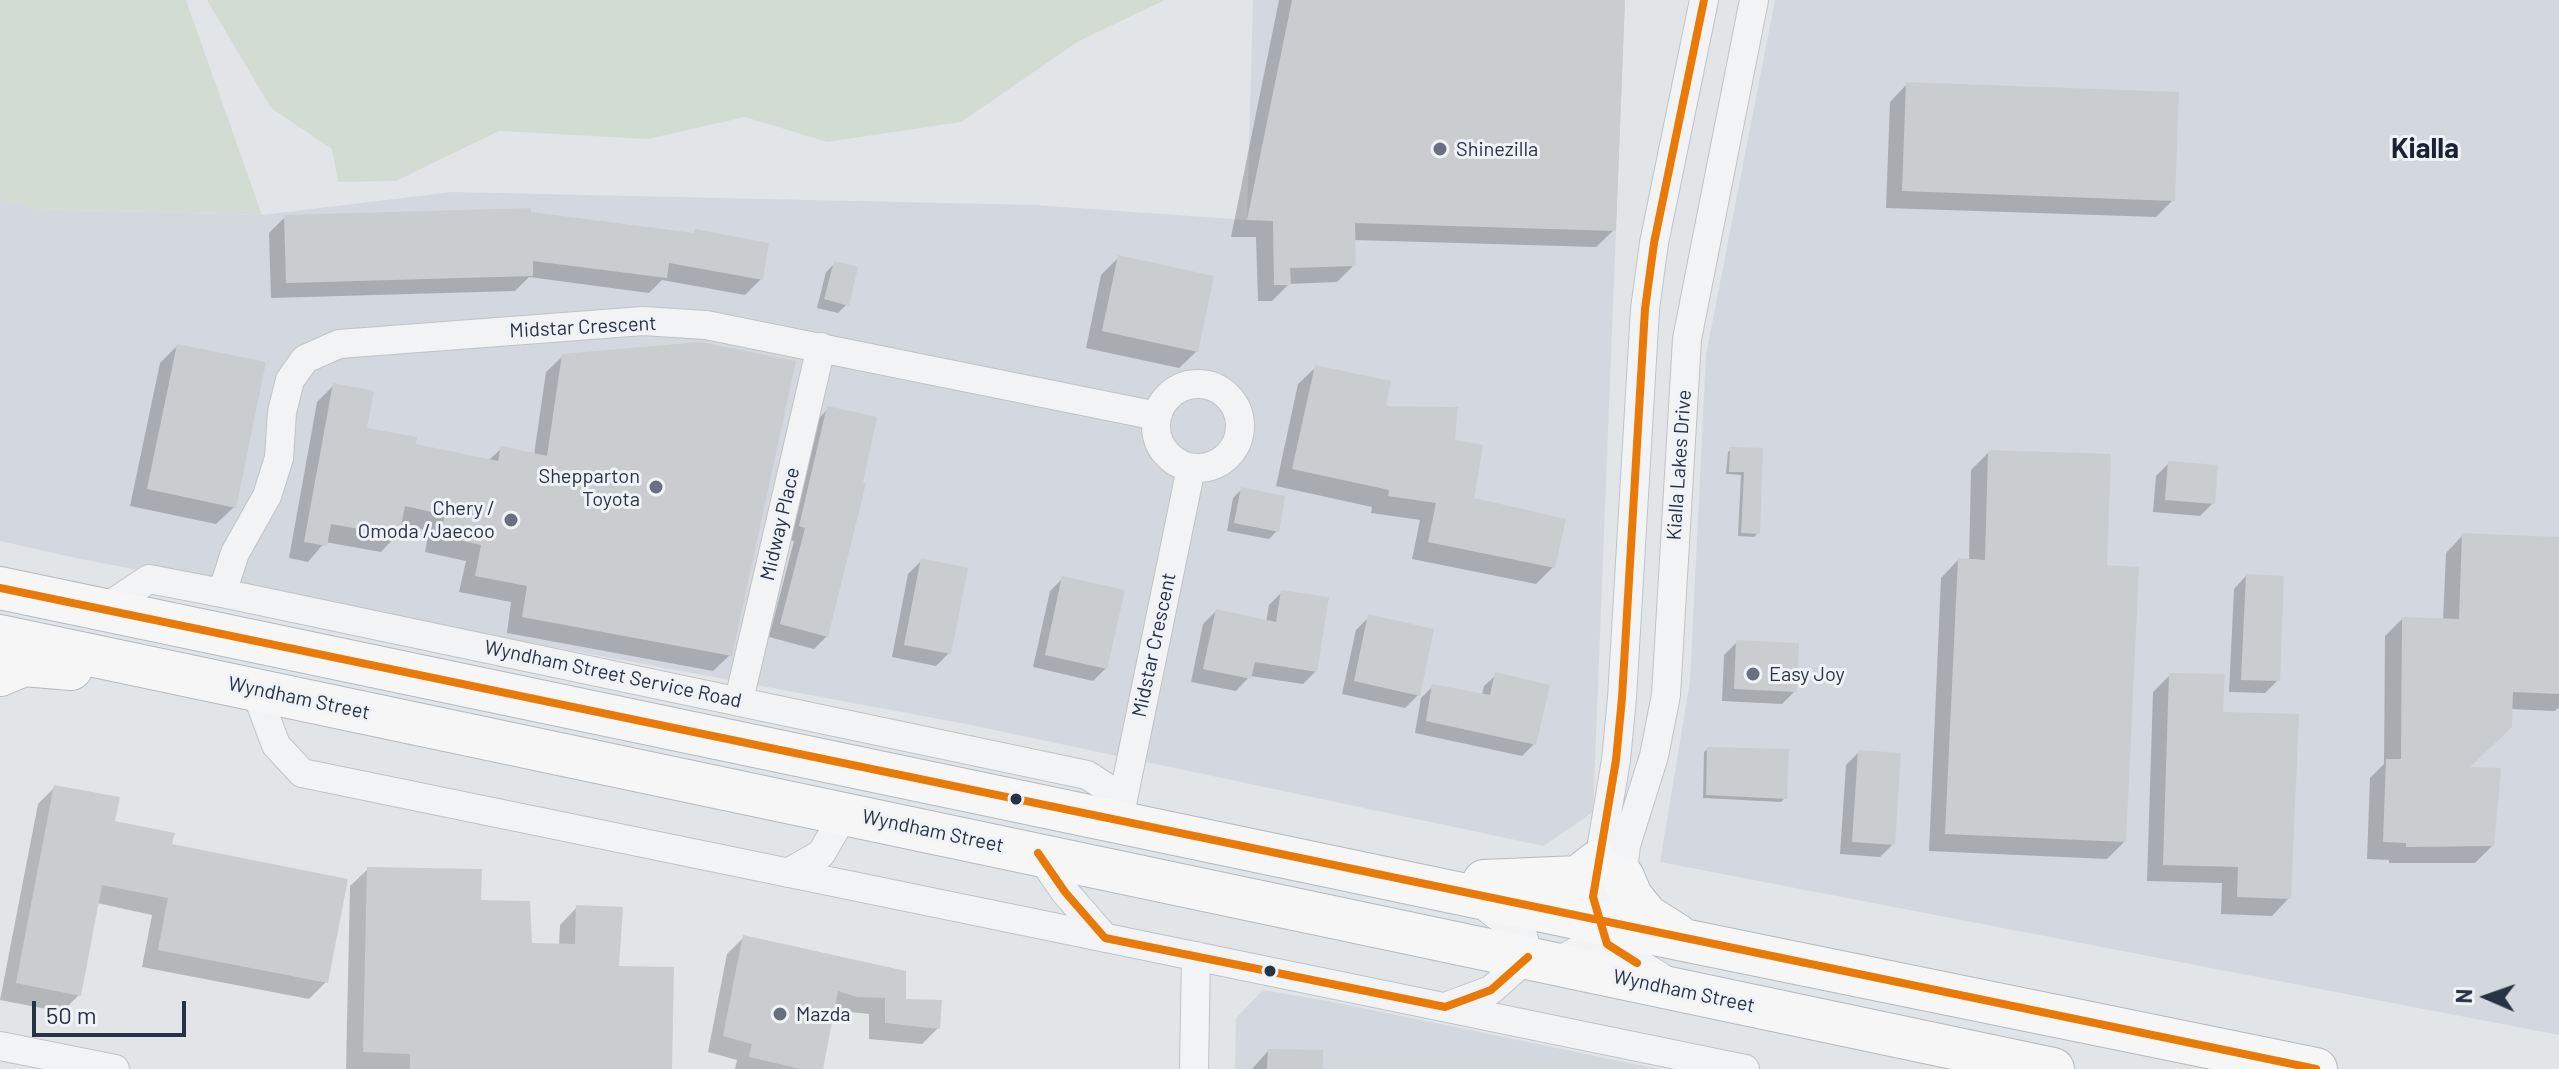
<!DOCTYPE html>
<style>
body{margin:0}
#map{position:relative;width:2559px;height:1069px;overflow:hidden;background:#e2e5e8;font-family:Barlow,sans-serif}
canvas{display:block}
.north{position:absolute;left:2447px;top:957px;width:80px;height:80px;-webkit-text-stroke:6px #eff3f7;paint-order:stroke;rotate:272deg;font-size:22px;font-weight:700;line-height:32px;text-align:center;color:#273243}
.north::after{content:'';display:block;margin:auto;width:28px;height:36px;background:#273243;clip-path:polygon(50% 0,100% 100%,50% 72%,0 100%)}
.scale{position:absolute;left:32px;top:1001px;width:154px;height:36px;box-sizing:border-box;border:4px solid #273243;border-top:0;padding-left:10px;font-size:24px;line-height:28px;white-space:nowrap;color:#273243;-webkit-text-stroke:6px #eff3f7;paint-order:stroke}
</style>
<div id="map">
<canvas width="2559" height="1069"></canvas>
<div class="north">N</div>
<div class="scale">50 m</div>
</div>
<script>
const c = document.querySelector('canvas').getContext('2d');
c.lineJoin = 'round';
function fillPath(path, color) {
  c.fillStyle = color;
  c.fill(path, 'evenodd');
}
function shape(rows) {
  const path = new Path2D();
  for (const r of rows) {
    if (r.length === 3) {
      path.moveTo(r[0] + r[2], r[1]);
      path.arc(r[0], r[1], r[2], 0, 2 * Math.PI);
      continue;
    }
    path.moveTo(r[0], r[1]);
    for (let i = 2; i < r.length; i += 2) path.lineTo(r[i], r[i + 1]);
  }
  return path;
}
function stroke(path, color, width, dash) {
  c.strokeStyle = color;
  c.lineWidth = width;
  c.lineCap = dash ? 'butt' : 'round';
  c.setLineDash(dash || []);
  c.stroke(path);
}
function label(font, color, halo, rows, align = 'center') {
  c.font = font + ' Barlow,sans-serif';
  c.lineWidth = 6;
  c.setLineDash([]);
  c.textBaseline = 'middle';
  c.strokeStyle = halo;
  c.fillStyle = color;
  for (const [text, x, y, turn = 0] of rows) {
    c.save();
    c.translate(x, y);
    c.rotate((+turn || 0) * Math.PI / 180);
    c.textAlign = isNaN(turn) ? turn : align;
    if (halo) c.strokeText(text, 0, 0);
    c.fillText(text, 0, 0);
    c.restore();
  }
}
fillPath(shape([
 [1253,0,1625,0,1593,812,1544,846,966,724,80,559,0,541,0,199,37,209,262,215,452,192,1035,205,1247,220],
 [1775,0,2559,0,2559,1035,1660,862,1690,681,1706,355],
 [1263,990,1328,1001,1659,1069,1235,1069,1236,1018]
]), '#d2d8de');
fillPath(shape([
 [0,0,186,0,262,215,36,209,0,199],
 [207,0,1165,0,1079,41,961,122,827,142,745,117,648,139,499,131,396,181,338,182,332,149,271,108]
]), '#d3dcd2');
fillPath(shape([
 [1279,0,1624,0,1614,230,1596,247,1354,240,1354,265,1337,282,1289,284,1272,301,1258,301,1256,237,1231,237],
 [1907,84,2173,200,2156,217,1886,208,1890,102],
 [285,217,692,235,695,232,761,279,745,295,662,280,649,293,529,277,515,291,271,298,269,233],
 [1119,257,1197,351,1179,368,1086,348,1101,275],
 [835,263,847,304,838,313,817,308,826,272],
 [177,346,234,507,216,524,130,506,160,363],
 [563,356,730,655,713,671,507,633,511,602,459,592,466,561,425,552,429,531,399,524,397,535,381,552,325,542,308,562,289,558,317,402,334,385,365,429,414,445,488,461,502,448,534,455,546,372],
 [1316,367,1383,408,1453,441,1472,499,1553,567,1536,584,1412,559,1420,520,1371,513,1372,507,1276,486,1298,384],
 [828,409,827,636,814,649,769,637,794,541,787,539,815,422],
 [1731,449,1761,450,1758,533,1754,537,1738,536,1741,475,1726,474,1728,452],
 [1989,452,2105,567,2124,842,2107,859,1929,851,1941,578,1958,560,1969,561,1971,470],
 [2169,463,2213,503,2200,516,2153,512,2156,476],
 [1241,490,1277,531,1269,539,1227,531,1233,498],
 [2463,535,2559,539,2559,707,2555,711,2510,709,2466,769,2492,846,2475,863,2389,863,2389,860,2367,859,2370,778,2384,764,2385,636,2402,619,2443,621,2446,553],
 [921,561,949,653,936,666,892,657,908,574],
 [2246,576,2278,680,2265,693,2229,692,2234,589],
 [1063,578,1106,668,1093,681,1033,667,1050,591],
 [1282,592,1316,671,1303,684,1250,676,1236,691,1191,682,1203,624,1216,611,1266,622,1269,605],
 [1369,617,1418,695,1405,708,1342,694,1356,630],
 [1737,642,1795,691,1782,704,1722,701,1724,655],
 [1496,675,1534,744,1522,756,1415,733,1421,698,1433,686,1482,695,1484,686],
 [2170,675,2221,714,2289,898,2272,916,2221,914,2222,883,2147,881,2153,692],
 [1708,749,1785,798,1781,802,1703,798,1704,752],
 [1859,752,1893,844,1880,857,1840,854,1846,765],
 [55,787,113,822,170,846,326,982,309,999,142,967,152,915,97,903,79,995,62,1012,0,1000,38,804],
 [368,869,478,902,530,944,559,946,560,925,577,907,617,968,670,1069,346,1069,350,886],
 [743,938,904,1001,938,1028,922,1044,869,1039,869,1014,832,1010,821,1069,735,1069,737,1060,708,1052,727,954],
 [1268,1051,1321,1069,1252,1069]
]), '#0003');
fillPath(shape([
 [1292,0,1625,0,1616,231,1355,223,1356,266,1290,268,1291,285,1274,285,1273,221,1247,220],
 [1906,82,2179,92,2175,201,1902,191],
 [531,208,531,212,694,233,695,229,769,243,763,280,669,263,667,278,533,261,533,276,286,283,284,215],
 [1118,255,1214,276,1198,352,1102,331],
 [834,261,858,267,849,306,824,299],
 [700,342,796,361,732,656,522,617,527,586,475,576,481,545,440,536,445,515,405,506,399,536,331,524,327,546,304,542,333,383,374,391,367,428,417,437,416,444,498,461,501,446,547,456,562,354],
 [177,344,266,362,236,508,147,489],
 [1315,365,1391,381,1386,406,1458,407,1455,440,1483,445,1474,498,1566,519,1555,568,1428,542,1436,503,1388,496,1389,490,1292,469],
 [827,406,877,417,863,482,866,483,828,637,780,624,805,528,799,526],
 [1730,447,1763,448,1760,534,1741,533,1744,472,1729,472],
 [1988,450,2111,454,2107,565,2139,567,2126,842,1945,834,1958,558,1985,560],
 [2168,461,2218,465,2215,504,2165,500],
 [1241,487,1285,496,1279,532,1234,523],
 [2462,533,2559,537,2559,694,2513,692,2512,727,2470,767,2501,768,2494,846,2406,847,2406,843,2383,842,2386,759,2401,759,2402,617,2459,619],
 [921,558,968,568,951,654,904,645],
 [2246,574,2284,576,2280,681,2241,680],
 [1062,576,1125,590,1107,669,1045,655],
 [1281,590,1329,597,1317,672,1255,662,1251,679,1203,669,1216,609,1276,622],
 [1368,614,1434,629,1420,696,1354,681],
 [1736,640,1799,643,1797,692,1734,689],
 [1495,672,1550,685,1536,745,1426,721,1432,684,1490,695],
 [2169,673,2225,674,2223,712,2299,714,2291,899,2237,897,2238,867,2163,865],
 [1707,747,1789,749,1787,799,1706,795],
 [1858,750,1901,753,1895,845,1852,842],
 [54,785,120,797,115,821,175,833,172,844,348,879,328,983,158,950,168,898,102,885,81,996,16,983],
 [367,867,482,869,481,900,530,901,532,943,575,944,576,905,623,907,619,966,674,967,672,1069,410,1069,410,1054,363,1052],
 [743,935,906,971,906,999,942,1000,940,1029,885,1023,885,998,857,997,838,991,823,1069,801,1069,749,1057,752,1044,723,1036],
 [1268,1049,1323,1050,1323,1069,1267,1069]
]), '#cacdd0');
const minor = shape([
 [1198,426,42],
 [222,593,235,553,267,496,279,458,282,412,290,380,305,359,339,344,643,321,706,325,1157,416],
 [104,609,149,579,222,593,1087,775,1123,798],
 [255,689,276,745,302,773,1745,1069],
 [739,700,821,347],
 [1120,814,1191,468],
 [1038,853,1065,892,1105,938],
 [788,873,821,854,845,813],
 [1555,963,1580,949,1614,908,1621,891,1626,845,1654,756,1666,695,1687,339,1754,0],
 [1661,977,1607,944,1593,897,1616,760,1622,698,1645,309,1654,243,1704,0],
 [1445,1007,1491,990,1528,957,1523,935,1483,905],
 [0,1046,115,1069],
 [1194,1069,1196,956]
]);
const highway = shape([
 [0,588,1600,923,2316,1069],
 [0,636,2053,1069],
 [0,675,24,665,71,669],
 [1623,877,1631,896,1647,916,1677,935],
 [1484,881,1578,877,1597,862]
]);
stroke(minor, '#c0c3c6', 30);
stroke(highway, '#b4b8bd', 44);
stroke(minor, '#f2f3f4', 28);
stroke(highway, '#f6f6f7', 42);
stroke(shape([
 [0,588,2316,1069],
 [1038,853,1065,892,1105,938,1445,1007,1491,990,1528,957],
 [1637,963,1607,944,1593,897,1616,760,1622,698,1645,309,1654,243,1704,0]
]), '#e97a07', 8);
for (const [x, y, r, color] of [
 [1440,149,8,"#68717d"],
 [656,487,8,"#68717d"],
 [511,520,8,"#68717d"],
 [1753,674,8,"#68717d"],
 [1016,799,7,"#273243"],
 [1270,971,7,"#273243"],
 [780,1014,8,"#68717d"]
]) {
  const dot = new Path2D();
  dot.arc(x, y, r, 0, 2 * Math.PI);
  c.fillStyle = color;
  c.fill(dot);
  stroke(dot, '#eff3f7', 3);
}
label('20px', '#273243', '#eff3f7', [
 ["Shinezilla",1456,149],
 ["Shepparton",640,476,"right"],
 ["Toyota",640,499,"right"],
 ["Chery /",495,508,"right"],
 ["Omoda /Jaecoo",495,531,"right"],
 ["Easy Joy",1769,674],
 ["Mazda",796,1014]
], 'left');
label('20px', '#273243', '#eff3f7', [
 ["Midstar Crescent",583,327,-3],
 ["Kialla Lakes Drive",1679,465,-86],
 ["Midway Place",780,524,-77],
 ["Midstar Crescent",1154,645,-78],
 ["Wyndham Street Service Road",613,674,12],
 ["Wyndham Street",299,698,12],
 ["Wyndham Street",933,831,12],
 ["Wyndham Street",1684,991,12]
]);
label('bold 28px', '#192333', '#eff3f7', [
 ["Kialla",2425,149]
]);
</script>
